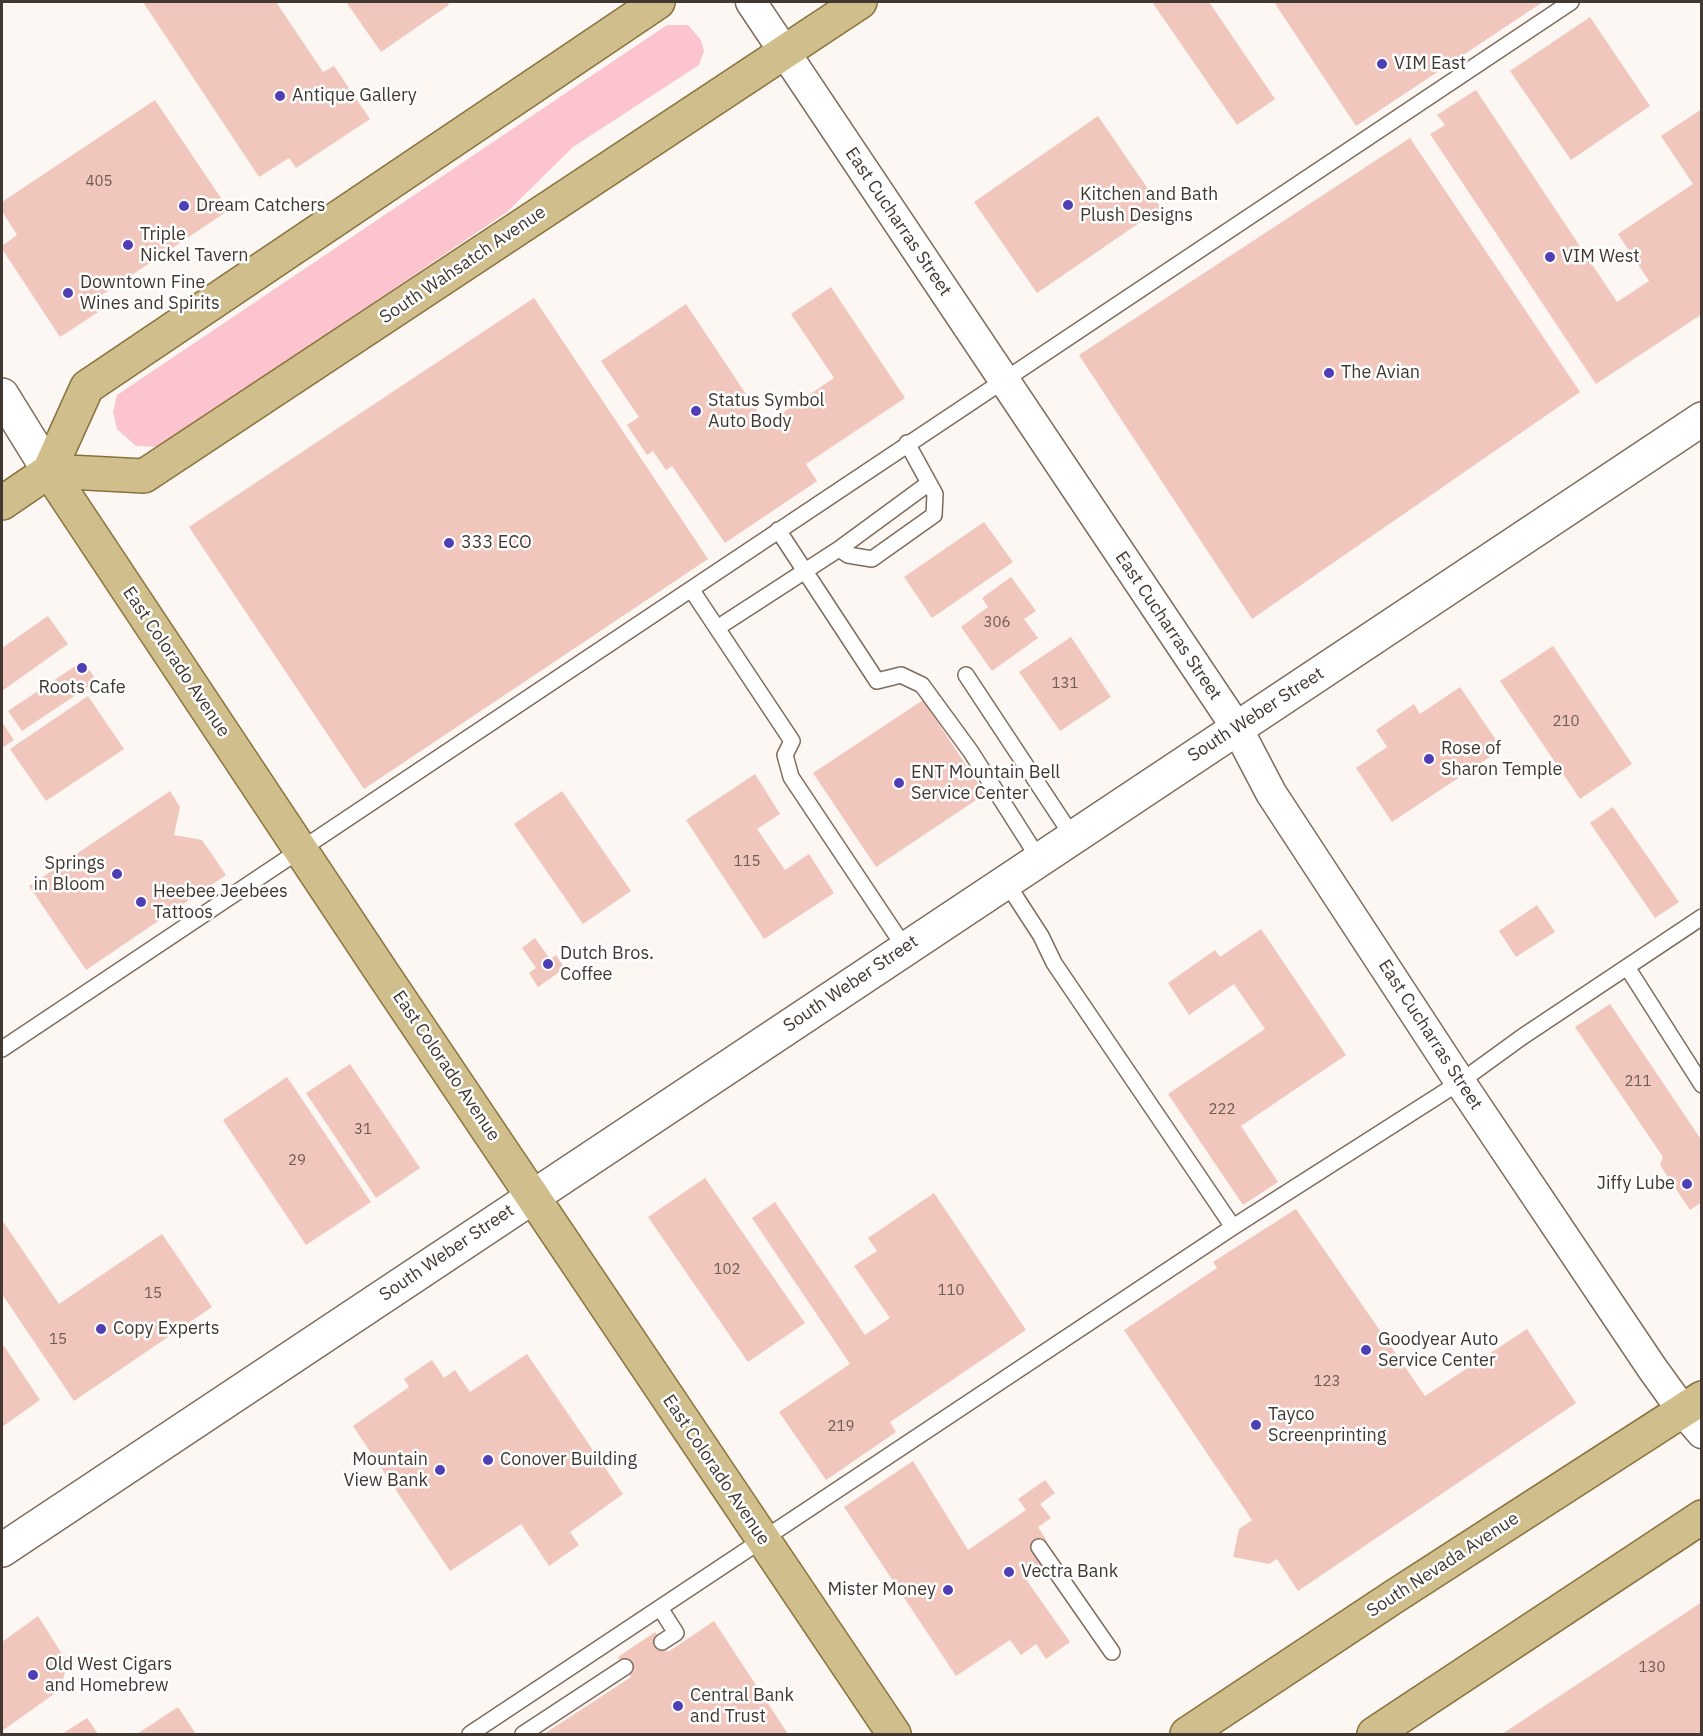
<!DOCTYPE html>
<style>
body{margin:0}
#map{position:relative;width:1703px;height:1736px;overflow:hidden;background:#fcf7f3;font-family:"IBM Plex Sans",sans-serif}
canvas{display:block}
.frame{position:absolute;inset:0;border:3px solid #413832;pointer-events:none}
</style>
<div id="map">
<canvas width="1703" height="1736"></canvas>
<div class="frame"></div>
</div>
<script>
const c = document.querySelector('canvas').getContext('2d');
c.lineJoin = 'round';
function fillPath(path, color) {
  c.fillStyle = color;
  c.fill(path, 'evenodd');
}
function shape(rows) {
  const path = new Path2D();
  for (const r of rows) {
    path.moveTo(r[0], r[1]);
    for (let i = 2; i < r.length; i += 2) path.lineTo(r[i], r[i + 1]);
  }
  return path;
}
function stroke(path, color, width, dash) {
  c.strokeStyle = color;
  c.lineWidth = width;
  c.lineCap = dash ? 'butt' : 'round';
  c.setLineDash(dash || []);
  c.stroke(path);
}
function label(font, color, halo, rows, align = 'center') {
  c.font = font + ' "IBM Plex Sans",sans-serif';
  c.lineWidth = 5;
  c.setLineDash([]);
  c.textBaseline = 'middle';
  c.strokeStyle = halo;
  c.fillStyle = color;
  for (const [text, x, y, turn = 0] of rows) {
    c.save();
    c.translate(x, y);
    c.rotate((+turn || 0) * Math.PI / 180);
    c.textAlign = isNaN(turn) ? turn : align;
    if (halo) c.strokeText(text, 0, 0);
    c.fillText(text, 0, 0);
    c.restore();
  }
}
fillPath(shape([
 [667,25,688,25,701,40,704,51,699,65,573,147,507,212,160,447,136,446,117,429,113,412,117,395]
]), '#fbc4ce');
fillPath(shape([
 [143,2,276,2,323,72,334,66,370,119,296,168,289,158,259,177],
 [346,2,447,2,449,5,381,52],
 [1152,2,1209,2,1275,99,1237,125],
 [1274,2,1543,2,1356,126],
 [1590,17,1650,106,1571,160,1510,71],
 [1476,90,1617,302,1649,281,1618,234,1693,184,1661,136,1702,109,1702,314,1596,384,1430,134,1445,125,1437,115],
 [155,100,229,210,99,297,106,307,60,337,2,249,2,246,17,235,2,211,2,202],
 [1098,116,1161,208,1037,293,974,202],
 [1410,138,1580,392,1252,619,1079,355],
 [831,287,905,398,806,464,817,481,725,543,672,466,666,470,653,451,647,455,627,425,639,417,601,361,686,304,766,424,834,378,791,314],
 [534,298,708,559,364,789,189,527],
 [984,522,1013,562,932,618,904,577],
 [1011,577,1036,611,1024,619,1038,638,992,671,961,627,988,607,982,598],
 [48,616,68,644,2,691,2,648],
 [1071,637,1111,697,1060,731,1019,672],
 [1553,646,1632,764,1580,799,1500,681],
 [83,661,97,681,22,731,8,711],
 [1460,687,1502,749,1392,822,1356,768,1387,747,1376,730,1414,704,1420,714],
 [88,696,124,749,46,801,10,749],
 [923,700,985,794,876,867,813,773],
 [2,722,14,740,2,748],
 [755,774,780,814,757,829,785,870,809,854,834,893,764,939,686,820],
 [170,791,180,807,174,835,202,840,226,875,86,970,29,886],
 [562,791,631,891,583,924,514,824],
 [1613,807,1679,902,1655,918,1590,823],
 [1537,905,1555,932,1516,957,1499,931],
 [1261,929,1346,1055,1241,1126,1278,1182,1243,1205,1168,1094,1265,1029,1234,984,1189,1015,1168,983,1215,950,1220,957],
 [535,938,550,959,556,955,565,968,538,987,529,973,536,968,522,948],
 [1610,1004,1700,1138,1702,1137,1702,1202,1690,1210,1660,1165,1663,1157,1575,1027],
 [350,1064,420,1168,376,1198,306,1093],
 [287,1077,371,1202,306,1245,223,1120],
 [705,1178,805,1323,748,1362,648,1217],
 [934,1193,1026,1330,890,1422,896,1432,826,1480,779,1412,850,1364,752,1218,775,1202,865,1335,890,1318,854,1266,877,1251,868,1238],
 [1296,1209,1425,1396,1527,1329,1576,1403,1298,1591,1277,1559,1269,1564,1233,1557,1239,1529,1252,1520,1124,1330,1217,1268,1213,1262],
 [2,1220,59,1304,162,1234,212,1307,74,1401,2,1294],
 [2,1343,40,1400,2,1427],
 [527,1354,623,1494,570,1532,579,1545,549,1566,521,1524,450,1571,353,1426,409,1387,404,1379,432,1360,444,1378,455,1370,470,1392],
 [913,1461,968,1550,1026,1510,1018,1499,1045,1480,1055,1493,1040,1504,1051,1518,1038,1527,1047,1541,1032,1552,1042,1566,1025,1578,1070,1642,1046,1659,1036,1644,1021,1655,1010,1640,956,1676,844,1507],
 [1702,1602,1702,1734,1502,1734],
 [38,1616,67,1662,61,1689,2,1731,2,1642],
 [714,1621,788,1734,544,1734,631,1677,618,1657,655,1632,668,1652],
 [178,1707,196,1734,137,1734],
 [87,1718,98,1734,62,1734]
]), '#f1c6bc');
const lane = shape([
 [778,530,877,681,901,675,922,685,971,752,1039,859],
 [839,549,848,555,872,559,934,515,935,494,907,443],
 [691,589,792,741,785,755,791,777,905,948],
 [717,628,839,549,929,483],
 [966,675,1073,837],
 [1006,882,1041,936,1054,963,1233,1227],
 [1627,967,1702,1085],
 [2,1049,1571,2],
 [1039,1547,1112,1652],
 [660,1608,676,1633,662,1642],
 [470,1734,1233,1227,1460,1082,1522,1037,1702,917],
 [523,1734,625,1667]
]);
const street = shape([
 [751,2,1237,728,1271,793,1460,1082,1652,1368,1683,1411,1702,1433]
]);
const secondary = shape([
 [2,395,49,471],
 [2,1550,1702,419]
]);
const primary = shape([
 [49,471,381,971,894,1734],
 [49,471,144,476,860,2],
 [2,503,49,471,87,387,658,2],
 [1187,1734,1395,1596,1702,1398],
 [1374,1734,1702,1517]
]);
stroke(lane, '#7f6c5c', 18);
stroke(street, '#7f6c5c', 33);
stroke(secondary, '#7f6c5c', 36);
stroke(primary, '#89723c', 36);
stroke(lane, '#fff', 15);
stroke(street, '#fff', 30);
stroke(secondary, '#fff', 33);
stroke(primary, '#d0be8d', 33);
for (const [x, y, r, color] of [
 [1382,64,6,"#503eb5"],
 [280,96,6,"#503eb5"],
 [1068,205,6,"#503eb5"],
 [184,206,6,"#503eb5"],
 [128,245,6,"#503eb5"],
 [1550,257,6,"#503eb5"],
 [68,293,6,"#503eb5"],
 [1329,373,6,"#503eb5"],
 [696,411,6,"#503eb5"],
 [449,543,6,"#503eb5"],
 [82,668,6,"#503eb5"],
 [1429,759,6,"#503eb5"],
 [899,783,6,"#503eb5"],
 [117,874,6,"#503eb5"],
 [141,902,6,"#503eb5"],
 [548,964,6,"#503eb5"],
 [1687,1184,6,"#503eb5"],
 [101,1329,6,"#503eb5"],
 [1366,1350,6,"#503eb5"],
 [1256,1425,6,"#503eb5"],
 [488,1460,6,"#503eb5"],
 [440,1470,6,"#503eb5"],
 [1009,1572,6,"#503eb5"],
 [948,1590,6,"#503eb5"],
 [33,1675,6,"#503eb5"],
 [678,1706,6,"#503eb5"]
]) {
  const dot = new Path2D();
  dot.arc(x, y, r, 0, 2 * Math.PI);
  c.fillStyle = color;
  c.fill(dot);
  stroke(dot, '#fff', 2);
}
label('15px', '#6d5c54', null, [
 ["405",99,182],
 ["306",997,623],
 ["131",1065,684],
 ["210",1566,722],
 ["115",747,862],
 ["211",1638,1082],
 ["222",1222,1110],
 ["31",363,1130],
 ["29",297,1161],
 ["102",727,1270],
 ["110",951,1291],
 ["15",153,1294],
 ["15",58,1340],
 ["123",1327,1382],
 ["219",841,1427],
 ["130",1652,1668]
]);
label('18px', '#413832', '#fff', [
 ["VIM East",1394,64],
 ["Antique Gallery",292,96],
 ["Kitchen and Bath",1080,195],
 ["Plush Designs",1080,216],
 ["Dream Catchers",196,206],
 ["Triple",140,235],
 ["Nickel Tavern",140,256],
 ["VIM West",1562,257],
 ["Downtown Fine",80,283],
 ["Wines and Spirits",80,304],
 ["The Avian",1341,373],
 ["Status Symbol",708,401],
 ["Auto Body",708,422],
 ["333 ECO",461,543],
 ["Roots Cafe",82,688,"center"],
 ["Rose of",1441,749],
 ["Sharon Temple",1441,770],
 ["ENT Mountain Bell",911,773],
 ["Service Center",911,794],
 ["Springs",105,864,"right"],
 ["in Bloom",105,885,"right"],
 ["Heebee Jeebees",153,892],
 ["Tattoos",153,913],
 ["Dutch Bros.",560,954],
 ["Coffee",560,975],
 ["Jiffy Lube",1675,1184,"right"],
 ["Copy Experts",113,1329],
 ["Goodyear Auto",1378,1340],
 ["Service Center",1378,1361],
 ["Tayco",1268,1415],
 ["Screenprinting",1268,1436],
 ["Mountain",428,1460,"right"],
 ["View Bank",428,1481,"right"],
 ["Conover Building",500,1460],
 ["Vectra Bank",1021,1572],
 ["Mister Money",936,1590,"right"],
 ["Old West Cigars",45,1665],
 ["and Homebrew",45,1686],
 ["Central Bank",690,1696],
 ["and Trust",690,1717]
], 'left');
label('18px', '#413832', '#fff', [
 ["East Cucharras Street",898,222,56],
 ["South Wahsatch Avenue",463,265,-34],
 ["East Cucharras Street",1168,626,56],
 ["East Colorado Avenue",176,662,56],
 ["South Weber Street",1256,715,-33],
 ["South Weber Street",851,984,-34],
 ["East Cucharras Street",1430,1035,57],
 ["East Colorado Avenue",446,1066,56],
 ["South Weber Street",447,1253,-34],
 ["East Colorado Avenue",716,1470,56],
 ["South Nevada Avenue",1443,1565,-33]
]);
</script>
